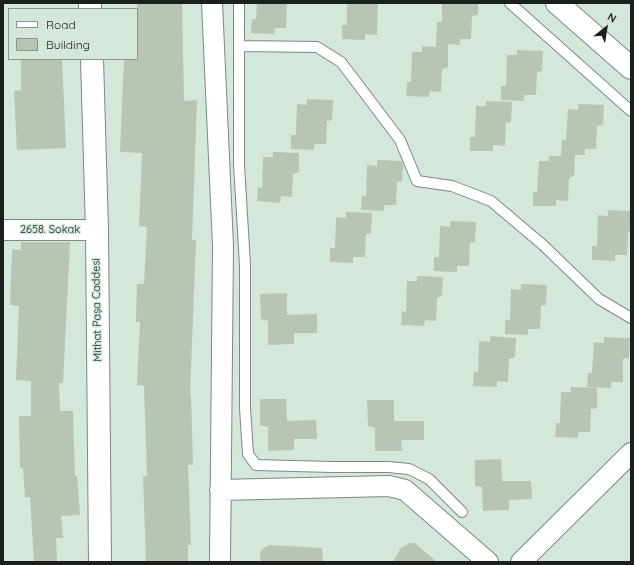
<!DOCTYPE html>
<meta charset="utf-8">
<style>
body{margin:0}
#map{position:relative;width:634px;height:565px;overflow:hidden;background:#d3e7da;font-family:Quicksand,sans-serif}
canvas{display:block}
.frame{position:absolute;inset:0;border:4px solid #1a211d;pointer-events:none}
.legend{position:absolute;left:8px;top:8px;width:130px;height:52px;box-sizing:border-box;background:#d3e7da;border:1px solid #89988e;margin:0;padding:5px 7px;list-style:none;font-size:12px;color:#1a211d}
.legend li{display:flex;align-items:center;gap:8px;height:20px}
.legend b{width:20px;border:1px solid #89988e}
.north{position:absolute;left:586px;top:8px;width:40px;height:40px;-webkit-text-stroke:3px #d3e7da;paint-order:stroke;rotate:30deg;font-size:11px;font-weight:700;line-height:16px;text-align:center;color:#1a211d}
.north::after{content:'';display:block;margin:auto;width:14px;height:18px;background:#1a211d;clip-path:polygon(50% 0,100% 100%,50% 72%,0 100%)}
</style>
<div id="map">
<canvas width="634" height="565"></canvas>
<div class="frame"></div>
<ul class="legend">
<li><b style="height:5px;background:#fff"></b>Road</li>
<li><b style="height:11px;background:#b8c5b4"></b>Building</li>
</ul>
<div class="north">N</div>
</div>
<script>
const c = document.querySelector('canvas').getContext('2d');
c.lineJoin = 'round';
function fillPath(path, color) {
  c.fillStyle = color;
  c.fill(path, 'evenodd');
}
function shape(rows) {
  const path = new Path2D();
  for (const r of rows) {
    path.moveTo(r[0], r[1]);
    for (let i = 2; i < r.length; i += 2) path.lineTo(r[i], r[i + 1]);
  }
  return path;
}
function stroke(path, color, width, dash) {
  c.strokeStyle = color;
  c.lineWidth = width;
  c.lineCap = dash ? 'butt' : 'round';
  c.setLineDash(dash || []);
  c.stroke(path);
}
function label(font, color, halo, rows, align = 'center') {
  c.font = font + ' Quicksand,sans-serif';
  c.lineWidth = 3;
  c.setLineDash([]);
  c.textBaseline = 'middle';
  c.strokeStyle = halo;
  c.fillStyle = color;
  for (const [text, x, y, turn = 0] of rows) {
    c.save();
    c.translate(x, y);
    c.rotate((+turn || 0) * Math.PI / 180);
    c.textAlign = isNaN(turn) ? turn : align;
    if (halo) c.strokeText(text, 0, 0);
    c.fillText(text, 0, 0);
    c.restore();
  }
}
fillPath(shape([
 [137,3,182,3,184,101,197,100,192,240,196,240,190,395,191,395,193,465,188,465,191,545,188,545,188,562,146,562,143,476,147,476,144,386,137,385,140,322,136,322,137,284,144,284,147,227,139,226,142,153,120,152,124,59,137,59],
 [257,3,287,3,286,28,275,28,274,34,251,33,252,19,256,19],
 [347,3,378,3,377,35,365,34,365,40,342,39,342,25,347,25],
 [442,3,478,3,478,15,472,16,471,39,460,39,460,45,448,44,448,67,442,69,441,92,430,91,429,97,406,96,407,82,411,82,412,52,422,52,422,46,436,47,437,22,442,22],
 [517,50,543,51,542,71,537,72,536,95,524,95,524,101,501,100,501,86,506,86,507,55,517,55],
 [21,59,62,59,66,148,17,150,14,91,21,90],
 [307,99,333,100,332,120,327,121,326,144,314,144,314,150,291,149,291,135,296,135,297,104,307,105],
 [486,101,512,102,511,122,506,123,505,146,493,145,493,151,470,151,470,137,475,137,476,106,486,106],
 [578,104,604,105,603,125,597,126,596,149,585,149,585,155,575,155,574,176,569,178,568,201,556,200,556,206,533,206,533,192,537,192,539,161,549,161,549,156,561,156,562,140,566,140,568,109,578,110],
 [273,152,299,153,299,172,293,174,292,197,281,196,280,203,257,201,258,187,262,188,263,157,273,157],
 [377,160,402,161,403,165,402,181,397,182,396,205,384,205,384,211,361,210,362,196,366,196,367,165,377,166],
 [608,210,631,211,631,231,628,232,627,255,615,255,615,261,592,260,592,246,597,246,598,215,608,216],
 [346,212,372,213,371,233,366,234,365,257,353,257,353,263,330,262,330,248,335,248,336,217,346,218],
 [450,221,476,222,475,242,470,243,469,266,457,266,457,272,434,271,434,257,439,257,440,226,450,227],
 [21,242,70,242,63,383,59,383,60,411,73,411,75,476,77,475,80,515,61,516,63,538,56,538,57,562,34,562,30,497,25,497,23,468,20,468,19,416,31,416,31,381,16,380,19,306,10,305,12,249,21,250],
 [417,276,443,277,442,296,437,298,436,321,425,320,424,326,401,325,402,311,406,312,407,281,417,281],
 [521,284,547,285,546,305,541,306,540,329,528,329,528,335,505,334,505,320,510,320,511,289,521,290],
 [287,293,287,315,317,314,317,333,294,333,294,344,268,345,268,321,261,319,260,294],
 [490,336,516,338,515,357,509,359,508,382,497,381,497,387,473,386,474,372,478,372,479,341,490,342],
 [604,337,630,338,629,358,623,359,623,382,611,382,611,388,587,387,588,373,592,373,594,342,604,343],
 [571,387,597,388,597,408,591,409,590,432,578,432,578,438,555,437,556,423,560,423,561,392,571,392],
 [260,399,286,399,287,421,316,420,317,439,294,439,294,450,268,451,268,427,260,425],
 [367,400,394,400,394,421,424,421,424,440,401,440,402,451,375,451,375,428,368,426],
 [501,459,502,481,531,481,532,499,509,500,509,510,483,511,482,487,475,486,475,460],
 [410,543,415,543,437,562,393,562,401,548],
 [269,545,322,548,323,562,261,562,260,554,262,549]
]), '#b8c5b4');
const service = shape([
 [239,3,239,165,245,265,245,408,248,454,256,465,332,467,388,467,409,469,429,479,462,512],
 [510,3,631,111],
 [239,46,317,47,341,62,400,140,417,181,452,186,491,201,543,245,599,299,631,318]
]);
const minor = shape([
 [212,3,223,246,220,562],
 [3,230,97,230],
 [220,490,389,486,405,490,488,562],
 [521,562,631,453]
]);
const tertiary = shape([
 [90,3,90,9],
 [557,3,631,68],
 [92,59,97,230,100,562]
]);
stroke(service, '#7a8b80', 12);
stroke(minor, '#7a8b80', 22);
stroke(tertiary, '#7a8b80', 24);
stroke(service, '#fff', 10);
stroke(minor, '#fff', 20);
stroke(tertiary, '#fff', 22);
label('11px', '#1a211d', '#d3e7da', [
 ["2658. Sokak",50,230],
 ["Mithat Paşa Caddesi",97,310,-91]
]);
</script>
